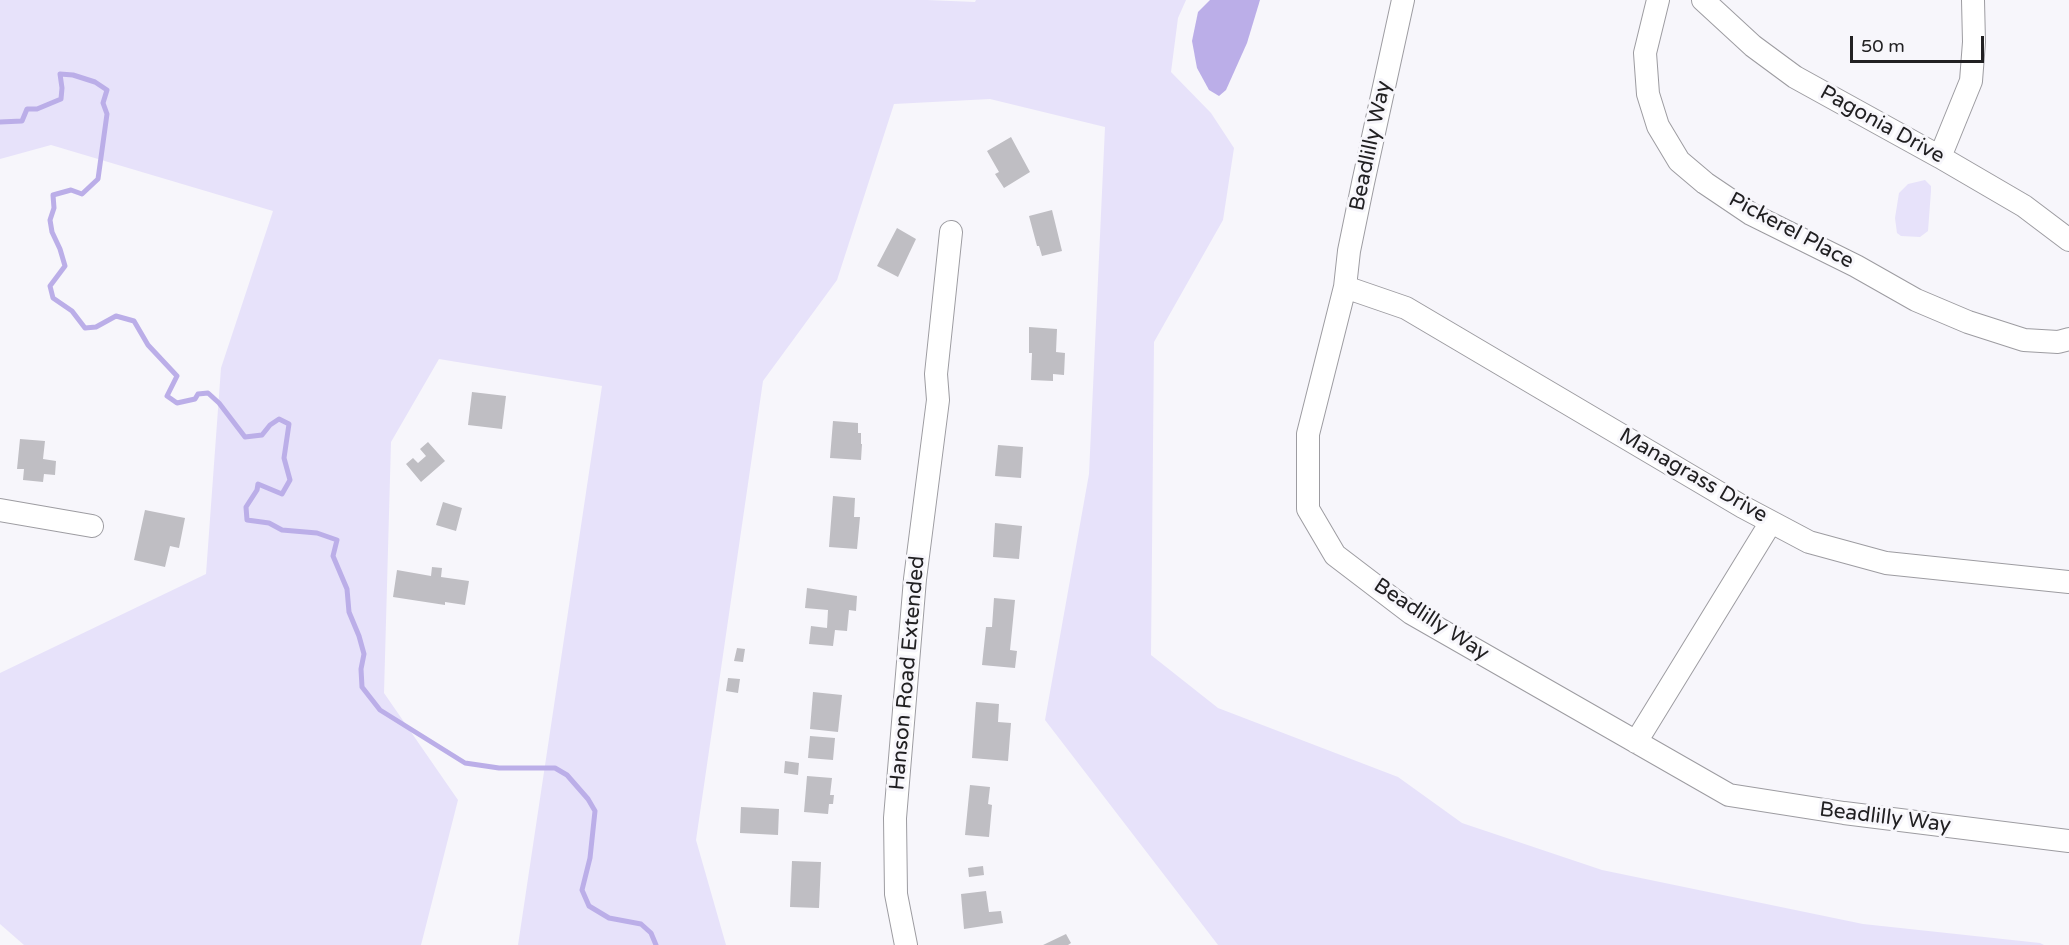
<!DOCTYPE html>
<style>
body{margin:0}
#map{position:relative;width:2069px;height:945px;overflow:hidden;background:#f7f6fb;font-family:"Varela Round",sans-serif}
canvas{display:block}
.scale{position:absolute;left:1850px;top:36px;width:134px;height:27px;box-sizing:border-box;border:3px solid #212022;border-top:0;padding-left:8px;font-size:18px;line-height:21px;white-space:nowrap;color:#212022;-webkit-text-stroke:4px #f7f6fb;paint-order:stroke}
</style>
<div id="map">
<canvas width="2069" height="945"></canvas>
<div class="scale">50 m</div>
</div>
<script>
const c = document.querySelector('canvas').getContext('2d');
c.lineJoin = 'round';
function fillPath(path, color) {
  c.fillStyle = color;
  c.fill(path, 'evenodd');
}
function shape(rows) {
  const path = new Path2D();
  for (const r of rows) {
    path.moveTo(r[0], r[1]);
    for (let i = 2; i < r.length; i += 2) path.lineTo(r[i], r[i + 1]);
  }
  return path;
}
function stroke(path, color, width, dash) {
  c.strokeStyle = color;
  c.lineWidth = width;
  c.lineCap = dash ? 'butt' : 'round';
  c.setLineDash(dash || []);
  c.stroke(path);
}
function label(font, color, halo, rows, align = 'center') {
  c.font = font + ' "Varela Round",sans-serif';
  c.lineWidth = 6;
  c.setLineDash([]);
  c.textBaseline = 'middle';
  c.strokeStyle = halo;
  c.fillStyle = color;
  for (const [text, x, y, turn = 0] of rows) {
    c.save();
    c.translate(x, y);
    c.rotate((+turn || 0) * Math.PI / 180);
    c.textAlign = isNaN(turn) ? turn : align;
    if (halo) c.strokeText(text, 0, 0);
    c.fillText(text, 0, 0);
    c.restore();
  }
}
fillPath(shape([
 [0,0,927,0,975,2,976,0,1186,0,1178,18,1171,72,1211,113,1234,148,1223,220,1154,342,1151,655,1218,708,1398,777,1462,823,1602,870,1863,924,2040,943,2044,945,1218,945,1045,720,1089,474,1105,127,990,99,894,104,837,280,763,381,696,840,726,945,518,945,602,386,439,359,391,442,384,693,458,800,421,945,24,945,0,924,0,673,206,574,221,368,273,211,51,145,0,159],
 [1925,180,1931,186,1931,191,1928,231,1920,237,1901,236,1897,233,1895,218,1899,193,1908,184]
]), '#e7e2fa');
fillPath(shape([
 [1210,0,1260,0,1247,43,1226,90,1219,96,1209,90,1197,68,1192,41,1198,12]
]), '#bbaee8');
stroke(shape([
 [0,122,22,121,27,109,37,109,61,99,62,88,60,74,73,75,95,82,107,90,103,103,107,114,98,179,82,194,71,190,53,195,54,208,50,220,52,232,60,249,65,266,50,286,53,298,72,311,85,328,96,327,116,316,134,321,148,345,177,376,167,396,177,403,195,399,198,394,208,393,219,403,245,437,262,435,270,425,279,419,289,424,284,458,290,480,282,494,258,484,257,490,246,507,247,520,269,523,282,530,317,533,337,540,333,556,347,589,349,612,359,636,364,654,361,669,362,687,380,710,465,763,499,768,555,768,567,775,588,799,595,811,590,858,582,890,589,906,609,918,641,924,651,933,656,945]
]), '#bbaee8', 5);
fillPath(shape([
 [1011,137,1030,172,1004,188,995,174,999,172,987,151],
 [1052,210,1062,251,1042,256,1039,246,1037,246,1029,216],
 [897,228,916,239,898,277,877,266],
 [1029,327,1057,329,1056,352,1065,353,1064,375,1053,374,1053,381,1031,380,1032,353,1029,353],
 [472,392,506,396,502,429,468,425],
 [833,421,858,423,858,433,861,433,861,444,862,444,861,460,830,458],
 [20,439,45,441,43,459,56,461,55,475,44,474,43,482,23,480,24,469,17,469],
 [428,442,445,461,421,482,406,464,413,458,418,463,426,456,420,449],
 [998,445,1023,447,1021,478,995,476],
 [833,496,855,498,854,517,860,517,857,549,829,547],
 [443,502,462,508,456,531,436,525],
 [145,510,185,518,179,548,170,546,165,567,134,560],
 [995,523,1022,526,1019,559,993,557],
 [432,567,442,568,441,577,469,581,465,605,445,602,445,605,393,597,397,570,431,576],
 [807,588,857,596,856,611,849,610,847,631,835,630,833,646,809,644,811,626,827,628,828,610,805,608],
 [994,598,1015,600,1010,650,1017,651,1015,668,982,665,986,627,992,627],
 [737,648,745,649,743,662,734,661],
 [728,678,740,679,738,693,726,691],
 [813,692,842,695,838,732,810,729],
 [976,702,999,704,998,722,1011,723,1008,761,972,758],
 [810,736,835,738,833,760,808,758],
 [785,761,799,763,798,775,784,773],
 [807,776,832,778,830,795,834,795,833,804,829,804,828,814,804,812],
 [970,785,990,787,988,804,992,805,989,837,965,835],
 [741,807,779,809,778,835,740,833],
 [792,861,821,862,819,908,790,907],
 [983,866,984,875,969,877,968,868],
 [986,891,989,912,1001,911,1003,923,964,929,961,894],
 [1066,934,1071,943,1068,945,1043,945]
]), '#bfbec3');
const minor = shape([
 [1403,0,1363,183,1349,251,1345,287,1308,434,1308,509,1335,555,1411,613,1729,795,1844,813,2069,841],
 [1658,0,1645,53,1648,94,1658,126,1679,161,1705,183,1751,214,1856,266,1916,300,1968,322,2024,340,2058,342,2069,339],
 [1703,0,1753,46,1795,77,1940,157,2024,206,2069,240],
 [1940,157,1971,81,1974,42,1973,0],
 [1345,287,1406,308,1743,507,1809,542,1886,563,2069,582],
 [0,510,92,526],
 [1636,742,1771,522],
 [906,945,896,894,895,818,915,579,938,400,936,374,951,232]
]);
stroke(minor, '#9d9ca1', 24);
stroke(minor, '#fff', 22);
label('21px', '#212022', '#f7f6fb', [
 ["Pagonia Drive",1882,125,29],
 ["Beadlilly Way",1371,146,-78],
 ["Pickerel Place",1791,231,28],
 ["Managrass Drive",1693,476,30],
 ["Beadlilly Way",1431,620,33],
 ["Hanson Road Extended",908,673,-85],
 ["Beadlilly Way",1885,818,7]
]);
</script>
